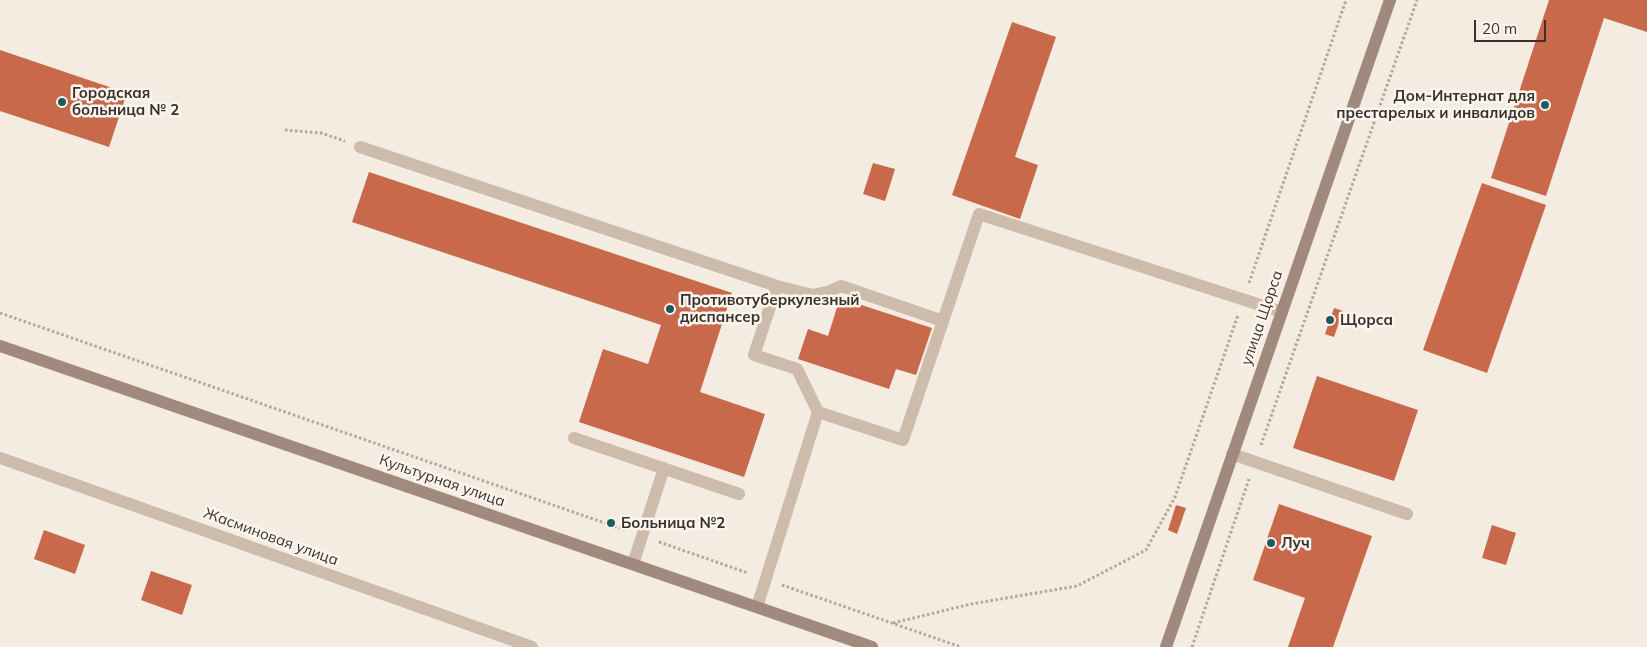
<!DOCTYPE html>
<meta charset="utf-8">
<style>
body{margin:0}
#map{position:relative;width:1647px;height:647px;overflow:hidden;background:#f4ebe1;font-family:Mulish,sans-serif}
canvas{display:block}
.scale{position:absolute;left:1474px;top:20px;width:72px;height:22px;box-sizing:border-box;border:2px solid #3b302b;border-top:0;padding-left:6px;font-size:15px;line-height:18px;white-space:nowrap;color:#3b302b;-webkit-text-stroke:4px #fbf5ee;paint-order:stroke}
</style>
<div id="map">
<canvas width="1647" height="647"></canvas>
<div class="scale">20 m</div>
</div>
<script>
const c = document.querySelector('canvas').getContext('2d');
c.lineJoin = 'round';
function fillPath(path, color) {
  c.fillStyle = color;
  c.fill(path, 'evenodd');
}
function shape(rows) {
  const path = new Path2D();
  for (const r of rows) {
    path.moveTo(r[0], r[1]);
    for (let i = 2; i < r.length; i += 2) path.lineTo(r[i], r[i + 1]);
  }
  return path;
}
function stroke(path, color, width, dash) {
  c.strokeStyle = color;
  c.lineWidth = width;
  c.lineCap = dash ? 'butt' : 'round';
  c.setLineDash(dash || []);
  c.stroke(path);
}
function label(font, color, halo, rows, align = 'center') {
  c.font = font + ' Mulish,sans-serif';
  c.lineWidth = 5;
  c.setLineDash([]);
  c.textBaseline = 'middle';
  c.strokeStyle = halo;
  c.fillStyle = color;
  for (const [text, x, y, turn = 0] of rows) {
    c.save();
    c.translate(x, y);
    c.rotate((+turn || 0) * Math.PI / 180);
    c.textAlign = isNaN(turn) ? turn : align;
    if (halo) c.strokeText(text, 0, 0);
    c.fillText(text, 0, 0);
    c.restore();
  }
}
fillPath(shape([
 [1549,0,1647,0,1647,32,1604,18,1546,196,1491,178],
 [1012,22,1056,37,1015,157,1038,165,1020,219,952,195],
 [0,50,127,93,109,147,0,111],
 [873,163,895,169,885,201,863,194],
 [369,172,732,293,700,392,765,414,744,477,579,422,603,349,648,364,661,325,352,222],
 [1482,183,1546,205,1487,373,1423,350],
 [840,298,932,328,916,375,896,369,889,389,798,359,808,329,828,336],
 [1334,308,1343,311,1334,337,1325,334],
 [1317,376,1418,410,1394,481,1293,448],
 [1279,504,1372,536,1333,647,1288,647,1305,598,1253,580],
 [1176,505,1186,508,1177,534,1168,530],
 [1492,525,1516,533,1506,565,1482,558],
 [44,530,85,545,75,574,34,559],
 [151,571,192,585,182,615,141,600]
]), '#c8694b');
stroke(shape([
 [285,130,321,133,345,141],
 [1249,283,1346,0],
 [0,313,625,530],
 [1261,445,1417,0],
 [659,542,748,573],
 [782,585,961,647],
 [893,623,971,604,1077,586,1146,550,1175,497,1238,315],
 [1192,647,1249,479]
]), '#b9a596', 3, [2.5, 2.5]);
stroke(shape([
 [360,147,777,286,754,355,797,369,818,412,757,607],
 [777,286,813,295,828,292,841,286,943,321],
 [818,412,903,440,979,214,1282,312],
 [574,438,739,494],
 [1232,454,1407,514],
 [0,458,532,647],
 [633,564,664,468]
]), '#cdbbac', 12);
stroke(shape([
 [0,346,872,647],
 [1166,647,1390,0]
]), '#a18a7d', 12);
for (const [x, y, r, color] of [
 [62,102,5,"#1f5a5e"],
 [1545,105,5,"#1f5a5e"],
 [670,309,5,"#1f5a5e"],
 [1330,320,5,"#1f5a5e"],
 [611,523,5,"#1f5a5e"],
 [1271,543,5,"#1f5a5e"]
]) {
  const dot = new Path2D();
  dot.arc(x, y, r, 0, 2 * Math.PI);
  c.fillStyle = color;
  c.fill(dot);
  stroke(dot, '#fbf5ee', 2);
}
label('bold 15px', '#3b302b', '#fbf5ee', [
 ["Городская",72,93],
 ["больница № 2",72,110],
 ["Дом-Интернат для",1535,96,"right"],
 ["престарелых и инвалидов",1535,113,"right"],
 ["Противотуберкулезный",680,300],
 ["диспансер",680,317],
 ["Щорса",1340,320],
 ["Больница №2",621,523],
 ["Луч",1281,543]
], 'left');
label('15px', '#3b302b', '#fbf5ee', [
 ["улица Щорса",1262,318,-71],
 ["Культурная улица",442,481,19],
 ["Жасминовая улица",271,537,20]
]);
</script>
